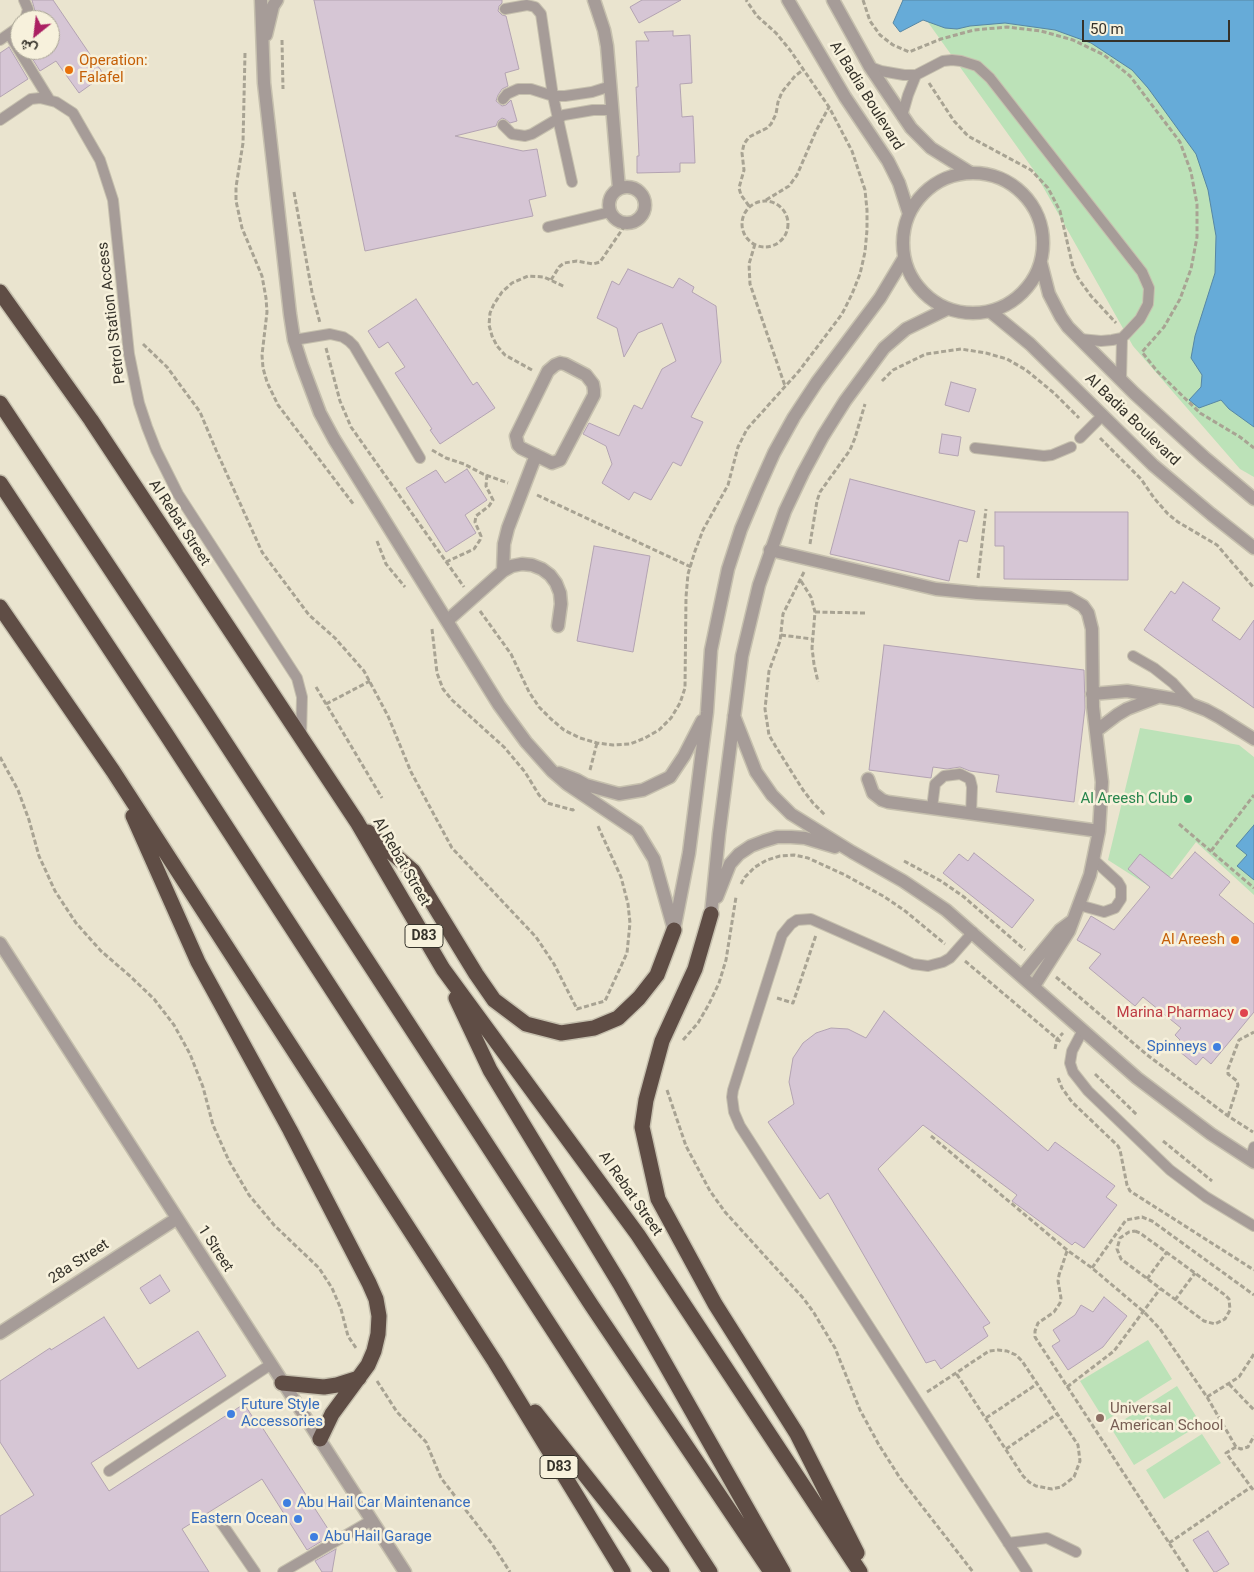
<!DOCTYPE html>
<meta charset="utf-8">
<style>
body{margin:0}
#map{position:relative;width:1254px;height:1572px;overflow:hidden;background:#eae4cf;font-family:Roboto,Vazirmatn,sans-serif}
canvas{display:block}
.north{position:absolute;left:10px;top:10px;width:50px;height:50px;box-sizing:border-box;background:#f7f1dc;border:1px solid #a9a595;border-radius:50%;rotate:209deg;font-size:14px;font-weight:700;line-height:20px;text-align:center;color:#35322a}
.north::after{content:'';display:block;margin:auto;width:18px;height:22px;background:#ab2062;clip-path:polygon(50% 0,100% 100%,50% 72%,0 100%)}
.scale{position:absolute;left:1082px;top:20px;width:148px;height:22px;box-sizing:border-box;border:2px solid #35322a;border-top:0;padding-left:6px;font-size:15px;line-height:18px;white-space:nowrap;color:#35322a;-webkit-text-stroke:4px #f7f1dc;paint-order:stroke}
</style>
<div id="map">
<canvas width="1254" height="1572"></canvas>
<div class="north">ش</div>
<div class="scale">50 m</div>
</div>
<script>
const c = document.querySelector('canvas').getContext('2d');
c.lineJoin = 'round';
function fillPath(path, color) {
  c.fillStyle = color;
  c.fill(path, 'evenodd');
}
function shape(rows) {
  const path = new Path2D();
  for (const r of rows) {
    if (r.length === 3) {
      path.moveTo(r[0] + r[2], r[1]);
      path.arc(r[0], r[1], r[2], 0, 2 * Math.PI);
      continue;
    }
    path.moveTo(r[0], r[1]);
    for (let i = 2; i < r.length; i += 2) path.lineTo(r[i], r[i + 1]);
  }
  return path;
}
function stroke(path, color, width, dash) {
  c.strokeStyle = color;
  c.lineWidth = width;
  c.lineCap = dash ? 'butt' : 'round';
  c.setLineDash(dash || []);
  c.stroke(path);
}
function label(font, color, halo, rows, align = 'center') {
  c.font = font + ' Roboto,sans-serif';
  c.lineWidth = 5;
  c.setLineDash([]);
  c.textBaseline = 'middle';
  c.strokeStyle = halo;
  c.fillStyle = color;
  for (const [text, x, y, turn = 0] of rows) {
    c.save();
    c.translate(x, y);
    c.rotate((+turn || 0) * Math.PI / 180);
    c.textAlign = isNaN(turn) ? turn : align;
    if (halo) c.strokeText(text, 0, 0);
    c.fillText(text, 0, 0);
    c.restore();
  }
}
fillPath(shape([
 [912,0,1254,0,1254,477,1240,469,1133,346,1033,169],
 [1140,728,1239,745,1254,757,1254,895,1196,842,1158,892,1108,860],
 [1148,1340,1172,1379,1105,1421,1080,1381],
 [1177,1386,1201,1424,1134,1465,1111,1428],
 [1202,1434,1221,1463,1164,1499,1146,1470]
]), '#bce2b8');
const water = shape([
 [903,0,1254,0,1254,427,1229,409,1221,400,1199,408,1189,400,1201,387,1202,375,1191,358,1195,336,1215,273,1216,236,1208,190,1196,154,1148,88,1132,70,1091,43,1055,30,1005,23,970,26,957,29,945,28,923,20,900,32,893,23,903,0],
 [1254,825,1254,880,1237,866,1247,855,1236,846,1254,825]
]);
fillPath(water, '#66abd8');
stroke(water, '#5787a4', 1);
const building = shape([
 [32,0,53,0,104,75,79,93,56,61,40,71,27,50,50,50,50,20,41,20,35,11,32,0],
 [314,0,502,0,502,3,499,6,498,11,502,15,506,16,519,69,505,73,508,86,502,89,498,95,496,101,502,106,506,105,511,100,517,121,510,123,505,119,502,118,498,121,496,126,455,136,523,151,537,149,546,196,529,200,533,216,365,251,314,0],
 [642,0,681,0,639,23,630,7,642,0],
 [673,31,673,36,690,35,692,83,680,84,682,117,693,116,695,163,680,163,680,172,637,173,637,156,639,156,636,87,638,87,636,41,649,41,644,32,673,31],
 [9,47,28,79,0,97,0,53,9,47],
 [628,269,673,288,679,278,694,287,692,292,716,306,721,362,691,417,703,422,681,466,673,462,651,500,634,492,629,500,602,483,612,464,606,446,583,434,589,423,619,436,634,405,642,409,662,369,676,361,662,323,638,333,624,357,617,328,597,318,612,281,619,285,628,269],
 [416,299,473,385,477,382,495,408,440,444,430,430,432,429,395,373,405,367,388,342,379,348,368,331,416,299],
 [951,382,976,389,969,412,945,405,951,382],
 [942,434,961,437,958,456,939,453,942,434],
 [467,469,487,500,465,515,476,533,446,552,406,488,436,470,445,483,467,469],
 [850,479,975,511,967,542,959,540,949,581,830,554,850,479],
 [995,512,1128,512,1128,580,1004,579,1004,546,995,546,995,512],
 [594,546,650,556,633,652,577,641,594,546],
 [1183,582,1220,608,1212,620,1240,640,1254,620,1254,708,1144,630,1171,591,1175,594,1183,582],
 [884,645,1084,670,1085,708,1074,802,996,792,999,775,970,771,960,767,947,769,933,767,931,778,869,770,884,645],
 [1195,852,1230,882,1219,895,1254,924,1254,1012,1211,1064,1203,1057,1196,1065,1174,1047,1180,1040,1175,1035,1181,1028,1143,997,1135,1006,1089,968,1101,954,1077,940,1091,916,1114,930,1150,887,1128,869,1140,854,1172,879,1195,852],
 [974,853,1034,900,1012,928,943,873,959,854,968,861,974,853],
 [884,1011,1048,1151,1055,1142,1115,1186,1106,1197,1117,1205,1084,1248,1075,1242,1072,1245,1012,1201,1017,1195,923,1125,878,1169,990,1323,983,1327,988,1336,941,1369,935,1360,926,1363,828,1193,820,1199,768,1122,794,1104,789,1082,793,1058,803,1043,816,1033,831,1028,848,1029,866,1038,884,1011],
 [160,1275,170,1291,150,1304,140,1288,160,1275],
 [1104,1297,1127,1316,1103,1347,1068,1370,1052,1346,1060,1341,1053,1330,1075,1315,1081,1305,1093,1312,1104,1297],
 [104,1317,138,1369,198,1331,226,1376,91,1463,109,1491,244,1404,258,1425,260,1424,332,1535,307,1550,262,1479,182,1529,209,1572,0,1572,0,1516,34,1495,0,1442,0,1381,50,1348,51,1350,104,1317],
 [1208,1531,1229,1564,1216,1572,1214,1572,1193,1540,1208,1531],
 [336,1549,332,1572,322,1572,315,1561,336,1549]
]);
fillPath(building, '#d6c6d5');
stroke(building, '#b3a3b2', 1);
const service = shape([
 [24,0,28,9,25,20],
 [505,9,527,5,535,7,541,14,553,96,572,182],
 [9,34,49,99],
 [0,40,20,26],
 [870,67,881,71,904,75,916,75,943,61,952,60,961,61,977,66,990,78,1142,272,1149,288,1148,304,1140,319,1126,334,1122,338,1112,340,1101,341,1080,339],
 [503,99,507,94,518,89,531,89,553,96,565,96,592,92,611,86],
 [902,116,908,95,916,75],
 [0,120,31,99,40,98,56,102,73,113,100,160,113,200,129,354,139,403,147,427,156,450,178,494,297,678,302,697,301,738],
 [503,125,512,134,525,136,532,134,564,115,593,110,613,110],
 [548,227,610,212],
 [294,340,330,334,343,337,349,341,354,346,420,458],
 [1121,380,1122,338],
 [1080,438,1102,416],
 [975,448,1044,456,1052,455,1071,447],
 [1133,656,1154,668,1173,683,1192,704],
 [932,808,935,784,944,776,960,774,970,779,972,787,971,814],
 [1079,905,1104,912,1115,908,1121,899,1121,887,1118,882,1094,860],
 [973,932,950,958,943,962,928,966,913,964,811,919,797,920,791,924,782,935,733,1090,732,1097,734,1112,740,1126,1027,1572],
 [1083,1030,1072,1051,1070,1063,1073,1072,1088,1091,1170,1170,1206,1197,1254,1226],
 [1250,1160,1254,1147],
 [109,1471,270,1365],
 [218,1518,255,1572],
 [1008,1543,1047,1538,1076,1552],
 [283,1572,372,1520]
]);
const minor = shape([
 [594,0,604,30,607,46,619,189],
 [627,205,18],
 [560,363,565,364,586,375,593,384,594,390,594,395,562,456,560,460,552,463,521,448,518,445,516,436,548,371,555,365,560,363],
 [770,550,936,589,977,593,1069,598,1083,606,1088,613,1092,629,1093,707,1102,782,1099,831,1090,875,1069,931,1034,986],
 [503,571,504,544,508,528,536,455],
 [448,620,503,571,512,566,522,564,532,565,542,569,550,575,556,583,560,593,561,604,558,626],
 [1092,694,1127,691,1180,700,1206,710,1219,717,1254,739],
 [1096,731,1117,715,1127,709,1158,697],
 [868,779,873,793,882,800,888,802,1099,831],
 [0,943,405,1572],
 [1022,976,1060,930,1072,921],
 [0,1333,176,1219]
]);
const tertiary = shape([
 [261,0,264,83,290,314,294,340,302,365,320,413,334,439,499,705,526,742,552,771,567,784,637,831,654,859,674,930],
 [788,0,845,97,888,161,899,183,909,214],
 [833,0,870,67,911,128,931,148,971,173],
 [266,35,273,6,277,0],
 [973,243,70],
 [1041,263,1049,294,1061,317,1068,327,1134,393,1204,457,1254,499],
 [991,312,1030,344,1153,465,1211,514,1254,548],
 [734,716,756,772,772,795,791,814,852,852,903,881,946,910,1137,1078,1211,1134,1254,1162],
 [559,773,577,780,586,785,619,794,643,790,670,777,684,756,702,721],
 [717,897,730,864,739,854,751,846,764,841,777,837,791,837,805,838,835,847],
 [711,914,719,834,742,656,759,585,785,511,803,473,823,436,845,401,884,348,906,329,947,309],
 [675,925,689,853,707,712,711,650,728,569,741,529,757,491,774,453,794,417,817,382,880,298,904,258]
]);
const motorway = shape([
 [0,292,91,420,357,822,443,969,638,1235,860,1572],
 [0,403,206,713,592,1306,771,1572],
 [0,483,166,734,710,1572],
 [0,607,113,771,495,1362,623,1572],
 [133,816,198,962,290,1130,369,1283,376,1299,379,1316,378,1334,374,1351,368,1365,332,1414,320,1439],
 [368,832,413,871,476,974,494,1000,526,1024,561,1033,594,1028,618,1018,639,998,657,975,674,930],
 [711,914,695,969,662,1041,646,1100,642,1127,658,1199,715,1304,797,1434,857,1553],
 [456,998,490,1070,620,1284,783,1572],
 [282,1383,324,1387,337,1385,359,1378],
 [535,1412,662,1572]
]);
stroke(service, '#c6c0ae', 12);
stroke(minor, '#c6c0ae', 15);
stroke(tertiary, '#c6c0ae', 15);
stroke(motorway, '#c6c0ae', 18);
stroke(shape([
 [863,0,870,21,880,35,893,45,909,52,941,39,974,30,1007,27,1041,31,1073,40,1104,55,1130,76,1180,142,1191,172,1197,204,1197,237,1191,269,1180,299,1164,327,1142,352,1157,371,1200,413,1240,437,1254,448],
 [282,40,283,89],
 [245,53,243,143,236,187,236,201,242,228,262,276,266,298,267,312,262,355,263,368,267,382,278,405,354,505],
 [929,83,954,121,968,136,1031,170,1048,188,1060,211,1073,267,1078,278,1091,296,1116,323],
 [294,192,312,292,320,323],
 [766,200,789,186,797,175,816,131,829,107],
 [765,224,23],
 [749,206,741,195,739,188,744,170,742,153,744,144,749,137,767,128,771,124,776,114,778,102,782,92,795,76,803,70],
 [755,244,749,264,750,284,785,386],
 [551,280,559,267,564,263,577,261,593,264,600,262,626,224],
 [143,344,167,367,200,412,216,450,262,552,309,615,335,638,364,671,388,716,411,772,452,848,536,937,554,964,577,1009,605,1001,627,953,630,923,628,904,621,877,597,824],
 [326,348,340,401,351,427,464,587],
 [532,370,505,355,497,346,492,336,489,325,490,313,494,304,502,292,512,283,528,276,544,277,565,287],
 [882,381,893,370,926,354,961,349,986,353,1007,359,1026,370,1054,393,1079,418],
 [1100,438,1141,479,1154,498,1168,514,1178,522,1217,545,1254,588],
 [432,450,446,458,464,464,483,474,508,483],
 [537,495,691,567],
 [377,541,386,564,405,587],
 [810,544,817,501,820,492,850,450,855,438,865,404],
 [446,562,474,549,480,540,481,536,475,522,476,516,489,506,493,500,486,486,487,475],
 [804,572,783,614,780,641,769,671,765,709,769,735,776,747,803,790,813,803,825,815],
 [978,578,986,509],
 [801,581,811,597,815,612,812,648,814,664,818,682],
 [480,611,511,654,529,692,539,707,551,719,564,730,580,738,597,743,613,745,630,744,645,738,659,730,671,718,680,703,685,688,686,597,688,574,695,551,703,530,728,485,738,447,747,429,799,371,842,314,852,294,860,274,865,252,867,230,867,210,865,190,852,151,829,107,790,50,776,33,757,16,746,0],
 [815,612,865,613],
 [432,629,437,673,443,689,452,700,504,747,525,772,539,795,547,803,573,810,575,808],
 [781,635,812,639],
 [316,687,382,798],
 [326,704,370,681],
 [0,757,18,790,29,820,39,856,55,891,76,923,101,951,130,976,154,999,174,1025,190,1054,203,1087,213,1125,229,1161,249,1195,274,1225,319,1268,332,1288,341,1309,348,1336,356,1348],
 [590,770,597,743],
 [1179,824,1254,888],
 [1211,851,1254,795],
 [904,861,941,881,964,897,1025,950],
 [741,884,745,877,755,867,767,860,780,856,794,855,808,858,845,875,883,896,904,910,945,944],
 [965,961,1062,1043],
 [1056,977,1146,1054,1228,1116,1253,1132],
 [777,998,793,1003,816,935],
 [683,1040,698,1023,709,1004,719,983,726,960,736,897],
 [1055,1049,1057,1039,1063,1033],
 [1095,1074,1137,1115],
 [1058,1078,1062,1088,1072,1102,1118,1146,1120,1150,1127,1185,1130,1191,1254,1270],
 [667,1090,686,1146,710,1191,725,1212,804,1299,814,1313,835,1348,860,1410,879,1445,900,1478,973,1572],
 [1228,1116,1238,1085,1237,1081,1228,1074,1228,1069,1239,1040,1254,1032],
 [931,1136,1067,1250,1092,1268,1144,1312,1160,1329,1207,1397,1236,1447,1241,1449,1248,1447,1254,1436],
 [1163,1141,1212,1181],
 [1135,1231,1140,1233,1225,1295,1229,1299,1230,1310,1225,1319,1215,1324,1204,1321,1121,1259,1117,1249,1120,1238,1129,1232,1135,1231],
 [1067,1251,1059,1275,1058,1281,1061,1298,1060,1303,1054,1312,1038,1323,1035,1331,1035,1337,1188,1572],
 [1092,1268,1126,1220,1142,1217,1152,1221,1254,1295],
 [1147,1279,1167,1252],
 [1175,1300,1195,1273],
 [377,1381,397,1412,426,1442,441,1478,492,1544,510,1572],
 [1229,1384,1254,1410],
 [1067,1387,1114,1351,1160,1289],
 [927,1392,956,1373,989,1351,998,1350,1007,1351,1016,1355,1022,1361,1078,1445,1080,1461,1074,1477,1061,1487,1052,1489,1036,1486,1029,1482,1023,1476,956,1373],
 [1207,1397,1239,1377,1254,1354],
 [986,1418,1037,1384],
 [1236,1447,1226,1453,1254,1491],
 [1006,1449,1057,1414],
 [1169,1543,1251,1487]
]), '#a8a393', 3, [5, 2.5]);
stroke(service, '#a69c98', 10);
stroke(minor, '#a69c98', 12);
stroke(tertiary, '#a69c98', 12);
stroke(motorway, '#5f4d45', 15);
for (const [x, y, r, color] of [
 [69,70,5,"#e8710a"],
 [1188,799,5,"#2e9e5b"],
 [1235,940,5,"#e8710a"],
 [1244,1013,5,"#e0444e"],
 [1217,1047,5,"#3f7fe0"],
 [231,1414,5,"#3f7fe0"],
 [1100,1418,5,"#8d6e63"],
 [287,1503,5,"#3f7fe0"],
 [298,1519,5,"#3f7fe0"],
 [314,1537,5,"#3f7fe0"]
]) {
  const dot = new Path2D();
  dot.arc(x, y, r, 0, 2 * Math.PI);
  c.fillStyle = color;
  c.fill(dot);
  stroke(dot, '#f7f1dc', 2);
}
for (const [x, y, w] of [
 [424,936,38],
 [559,1467,38]
]) {
  const box = new Path2D();
  box.roundRect(x - w / 2, y - 11.5, w, 23, 4);
  c.fillStyle = '#f7f1dc';
  c.fill(box);
  stroke(box, '#35322a', 1);
}
label('bold 14px', '#35322a', null, [
 ["D83",424,936],
 ["D83",559,1467]
]);
label('15px', '#c56008', '#f7f1dc', [
 ["Operation:",79,61],
 ["Falafel",79,78],
 ["Al Areesh",1225,940,"right"]
], 'left');
label('15px', '#35322a', '#f7f1dc', [
 ["Al Badia Boulevard",866,96,58],
 ["Petrol Station Access",112,313,-97],
 ["Al Badia Boulevard",1132,420,44],
 ["Al Rebat Street",179,523,57],
 ["Al Rebat Street",401,862,60],
 ["Al Rebat Street",630,1194,55],
 ["1 Street",215,1249,57],
 ["28a Street",79,1262,-33]
]);
label('15px', '#27864d', '#f7f1dc', [
 ["Al Areesh Club",1178,799]
], 'right');
label('15px', '#be3a42', '#f7f1dc', [
 ["Marina Pharmacy",1234,1013]
], 'right');
label('15px', '#366cbe', '#f7f1dc', [
 ["Spinneys",1207,1047,"right"],
 ["Future Style",241,1405],
 ["Accessories",241,1422],
 ["Abu Hail Car Maintenance",297,1503],
 ["Eastern Ocean",288,1519,"right"],
 ["Abu Hail Garage",324,1537]
], 'left');
label('15px', '#785e54', '#f7f1dc', [
 ["Universal",1110,1409],
 ["American School",1110,1426]
], 'left');
</script>
